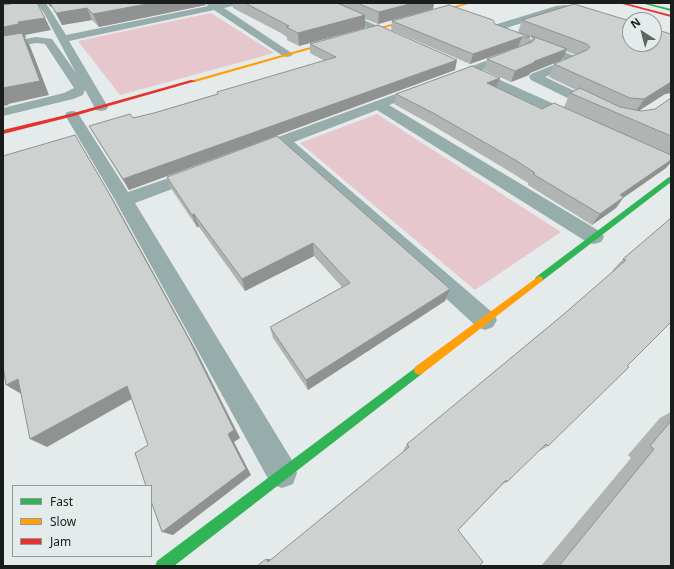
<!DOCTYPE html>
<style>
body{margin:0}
#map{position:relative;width:674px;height:569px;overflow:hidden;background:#e5eaea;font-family:"Noto Sans",sans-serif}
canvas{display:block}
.frame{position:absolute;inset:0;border:4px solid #191d1c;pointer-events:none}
.legend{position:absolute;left:12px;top:485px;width:140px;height:72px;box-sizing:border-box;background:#e3eceb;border:1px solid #929998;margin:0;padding:5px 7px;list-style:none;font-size:12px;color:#191d1c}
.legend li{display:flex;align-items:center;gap:8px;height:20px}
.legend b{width:20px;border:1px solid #929998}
.north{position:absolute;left:622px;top:12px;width:40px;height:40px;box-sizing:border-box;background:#e3eceb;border:1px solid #929998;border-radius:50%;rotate:324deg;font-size:11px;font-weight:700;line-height:16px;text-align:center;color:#191d1c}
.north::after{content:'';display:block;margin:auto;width:14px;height:18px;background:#606564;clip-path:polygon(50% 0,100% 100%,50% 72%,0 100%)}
</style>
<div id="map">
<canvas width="674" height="569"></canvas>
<div class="frame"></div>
<ul class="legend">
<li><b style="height:5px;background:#30b455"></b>Fast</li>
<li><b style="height:5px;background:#ff9f0a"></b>Slow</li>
<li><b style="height:5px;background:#e5322d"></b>Jam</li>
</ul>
<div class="north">N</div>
</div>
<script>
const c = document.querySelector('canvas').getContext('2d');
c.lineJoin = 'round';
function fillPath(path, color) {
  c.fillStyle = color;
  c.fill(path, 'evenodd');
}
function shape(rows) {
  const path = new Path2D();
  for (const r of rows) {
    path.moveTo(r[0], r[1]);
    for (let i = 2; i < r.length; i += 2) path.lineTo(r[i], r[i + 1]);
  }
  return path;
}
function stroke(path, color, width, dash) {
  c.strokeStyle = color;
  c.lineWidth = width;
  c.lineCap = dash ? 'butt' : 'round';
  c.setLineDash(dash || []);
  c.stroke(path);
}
fillPath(shape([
 [211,13,274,53,120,95,78,41],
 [377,114,561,232,475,290,300,143]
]), '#e6c7ce');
fillPath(shape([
 [37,3,46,3,66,35,208,6,206,3,238,3,237,5,224,8,293,54,291,56,287,57,283,56,214,10,69,41,108,107,106,110,101,111,96,110,85,90,83,95,73,99,3,116,3,108,64,93,74,88,45,44,36,43,3,49,3,43,36,37,52,39,76,73,44,13,37,3],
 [314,3,325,3,403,37,404,39,399,42,395,41,314,3],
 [566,5,630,27,630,33,565,11,560,11,503,29,580,58,582,60,580,62,545,77,602,104,604,107,602,110,597,111,592,110,531,80,529,77,531,74,566,60,493,32,492,30,494,25,556,6,566,5],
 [513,51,517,52,519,54,517,56,480,71,579,115,581,118,579,121,574,122,569,121,469,75,389,105,601,232,604,237,601,242,594,244,587,242,377,110,294,142,493,313,497,320,493,327,485,330,477,327,281,146,255,156,249,154,247,151,249,148,278,137,513,51],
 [72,111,77,112,79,115,128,192,198,168,204,169,206,173,204,177,135,203,293,462,297,473,293,484,282,488,271,484,115,200,65,115,67,112,72,111]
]), '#97adab');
fillPath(shape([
 [641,3,647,3,671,9,671,11,641,3],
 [669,177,671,177,671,182,542,281,536,281,535,279,536,277,669,177],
 [419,365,423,367,424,370,423,373,174,566,155,566,157,561,419,365]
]), '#30b455');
fillPath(shape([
 [466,3,472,3,195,82,190,81,466,3],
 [539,276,542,277,543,279,542,281,423,373,419,375,415,373,414,370,415,367,539,276]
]), '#ff9f0a');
fillPath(shape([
 [619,3,625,3,671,15,671,17,619,3],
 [191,80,196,81,74,116,3,134,3,130,70,114,191,80]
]), '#e5322d');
fillPath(shape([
 [47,3,205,3,206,5,99,27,92,20,62,25,52,7,51,7],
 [232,3,439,3,434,4,433,9,378,24,365,19,365,28,299,46,287,40,287,37,281,33,233,8],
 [522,20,671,34,671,93,665,94,639,111,641,111,655,109,671,98,671,162,666,168,623,198,616,208,592,225,528,185,528,183,512,173,432,125,394,104,396,94,500,78,496,87,542,109,564,107,570,93,576,90,549,77,554,64,576,55,566,51,562,60,530,73,529,75,511,82,484,70,487,59,520,47,518,47,470,64,391,30,392,21,518,32],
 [530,37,532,38,530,43,528,44],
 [310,44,455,70,129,190,95,136,89,126,133,118,154,113,217,94,217,92,325,61,310,53],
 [167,177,450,289,445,301,308,390,273,338,270,327,342,287,314,256,245,291,199,227,197,227,172,190],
 [671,218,627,366,548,446,536,453,507,482,503,484,458,530,257,566,271,560,403,452,403,451,407,444,564,314,613,272,612,271,623,259],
 [671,412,671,566,525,566,541,566,631,458,628,455,660,418]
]), '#b0b4b3');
fillPath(shape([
 [3,3,36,3,3,9],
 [48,3,74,3,51,7],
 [152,3,205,3,206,5,99,27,93,14],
 [413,3,439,3,434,4,433,9,378,24,379,12],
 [87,8,92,20,62,25,56,13],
 [365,15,365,28,299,46,298,33],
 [45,18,51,30,25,35,26,37,25,38,30,46,49,95,8,104,9,105,3,106,3,27,18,22],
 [522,37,518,47,470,64,473,54],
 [567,49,562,60,530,73,529,75,511,82,515,71,535,61],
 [457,60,455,70,129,190,123,179],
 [500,78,496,88,487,83],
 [671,82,671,93,665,94,635,113,644,99],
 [75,135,114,201,197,352,240,438,234,442,251,475,173,535,162,532,228,434],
 [671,160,671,162,666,168,623,198,616,208,592,225,600,214,620,195],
 [194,214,199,227,197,227,192,215],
 [313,243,314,256,245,291,242,279],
 [450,289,445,301,308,390,306,380],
 [18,379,23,395,6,385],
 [127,386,137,396,47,447,30,439],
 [266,559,270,559,272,563,268,562]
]), '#909292');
const building = shape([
 [16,3,37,3,45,18,18,22,19,24,3,27,3,5,16,3],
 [50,3,152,3,93,14,87,8,56,13,50,3],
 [245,3,337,3,365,15,298,33,286,27,289,26,245,3],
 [357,3,413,3,379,12,357,3],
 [574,4,630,21,630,44,654,44,654,29,671,34,671,82,644,99,630,98,554,64,587,50,590,47,587,44,522,20,574,4],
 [449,5,493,20,495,24,530,37,522,37,473,54,392,21,449,5],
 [378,25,457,60,123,179,89,126,130,114,133,118,154,113,218,94,217,92,336,57,310,44,378,25],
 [22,33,40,81,3,88,3,36,22,33],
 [532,36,567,49,535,61,533,63,515,71,487,59,532,42,535,39,532,36],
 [472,66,500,78,487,83,542,109,554,103,671,155,671,160,620,195,624,197,600,214,533,174,535,173,517,161,435,114,396,94,472,66],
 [580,88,620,107,641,111,655,109,671,98,671,136,570,93,580,88],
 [75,135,106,188,190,341,234,430,228,434,246,469,162,532,151,501,151,486,146,486,135,453,148,445,127,386,30,439,18,379,6,385,3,366,3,156,75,135],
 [277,136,450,289,306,380,270,327,350,283,313,243,242,279,194,214,192,215,167,177,277,136],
 [671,218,671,322,627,366,629,367,548,446,546,444,507,482,506,480,458,530,483,562,479,566,257,566,266,559,268,562,409,447,407,444,564,314,626,260,623,259,671,218],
 [671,421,671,566,559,566,654,449,650,446,671,421]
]);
fillPath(building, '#cdd1d0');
stroke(building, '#909292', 1);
</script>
